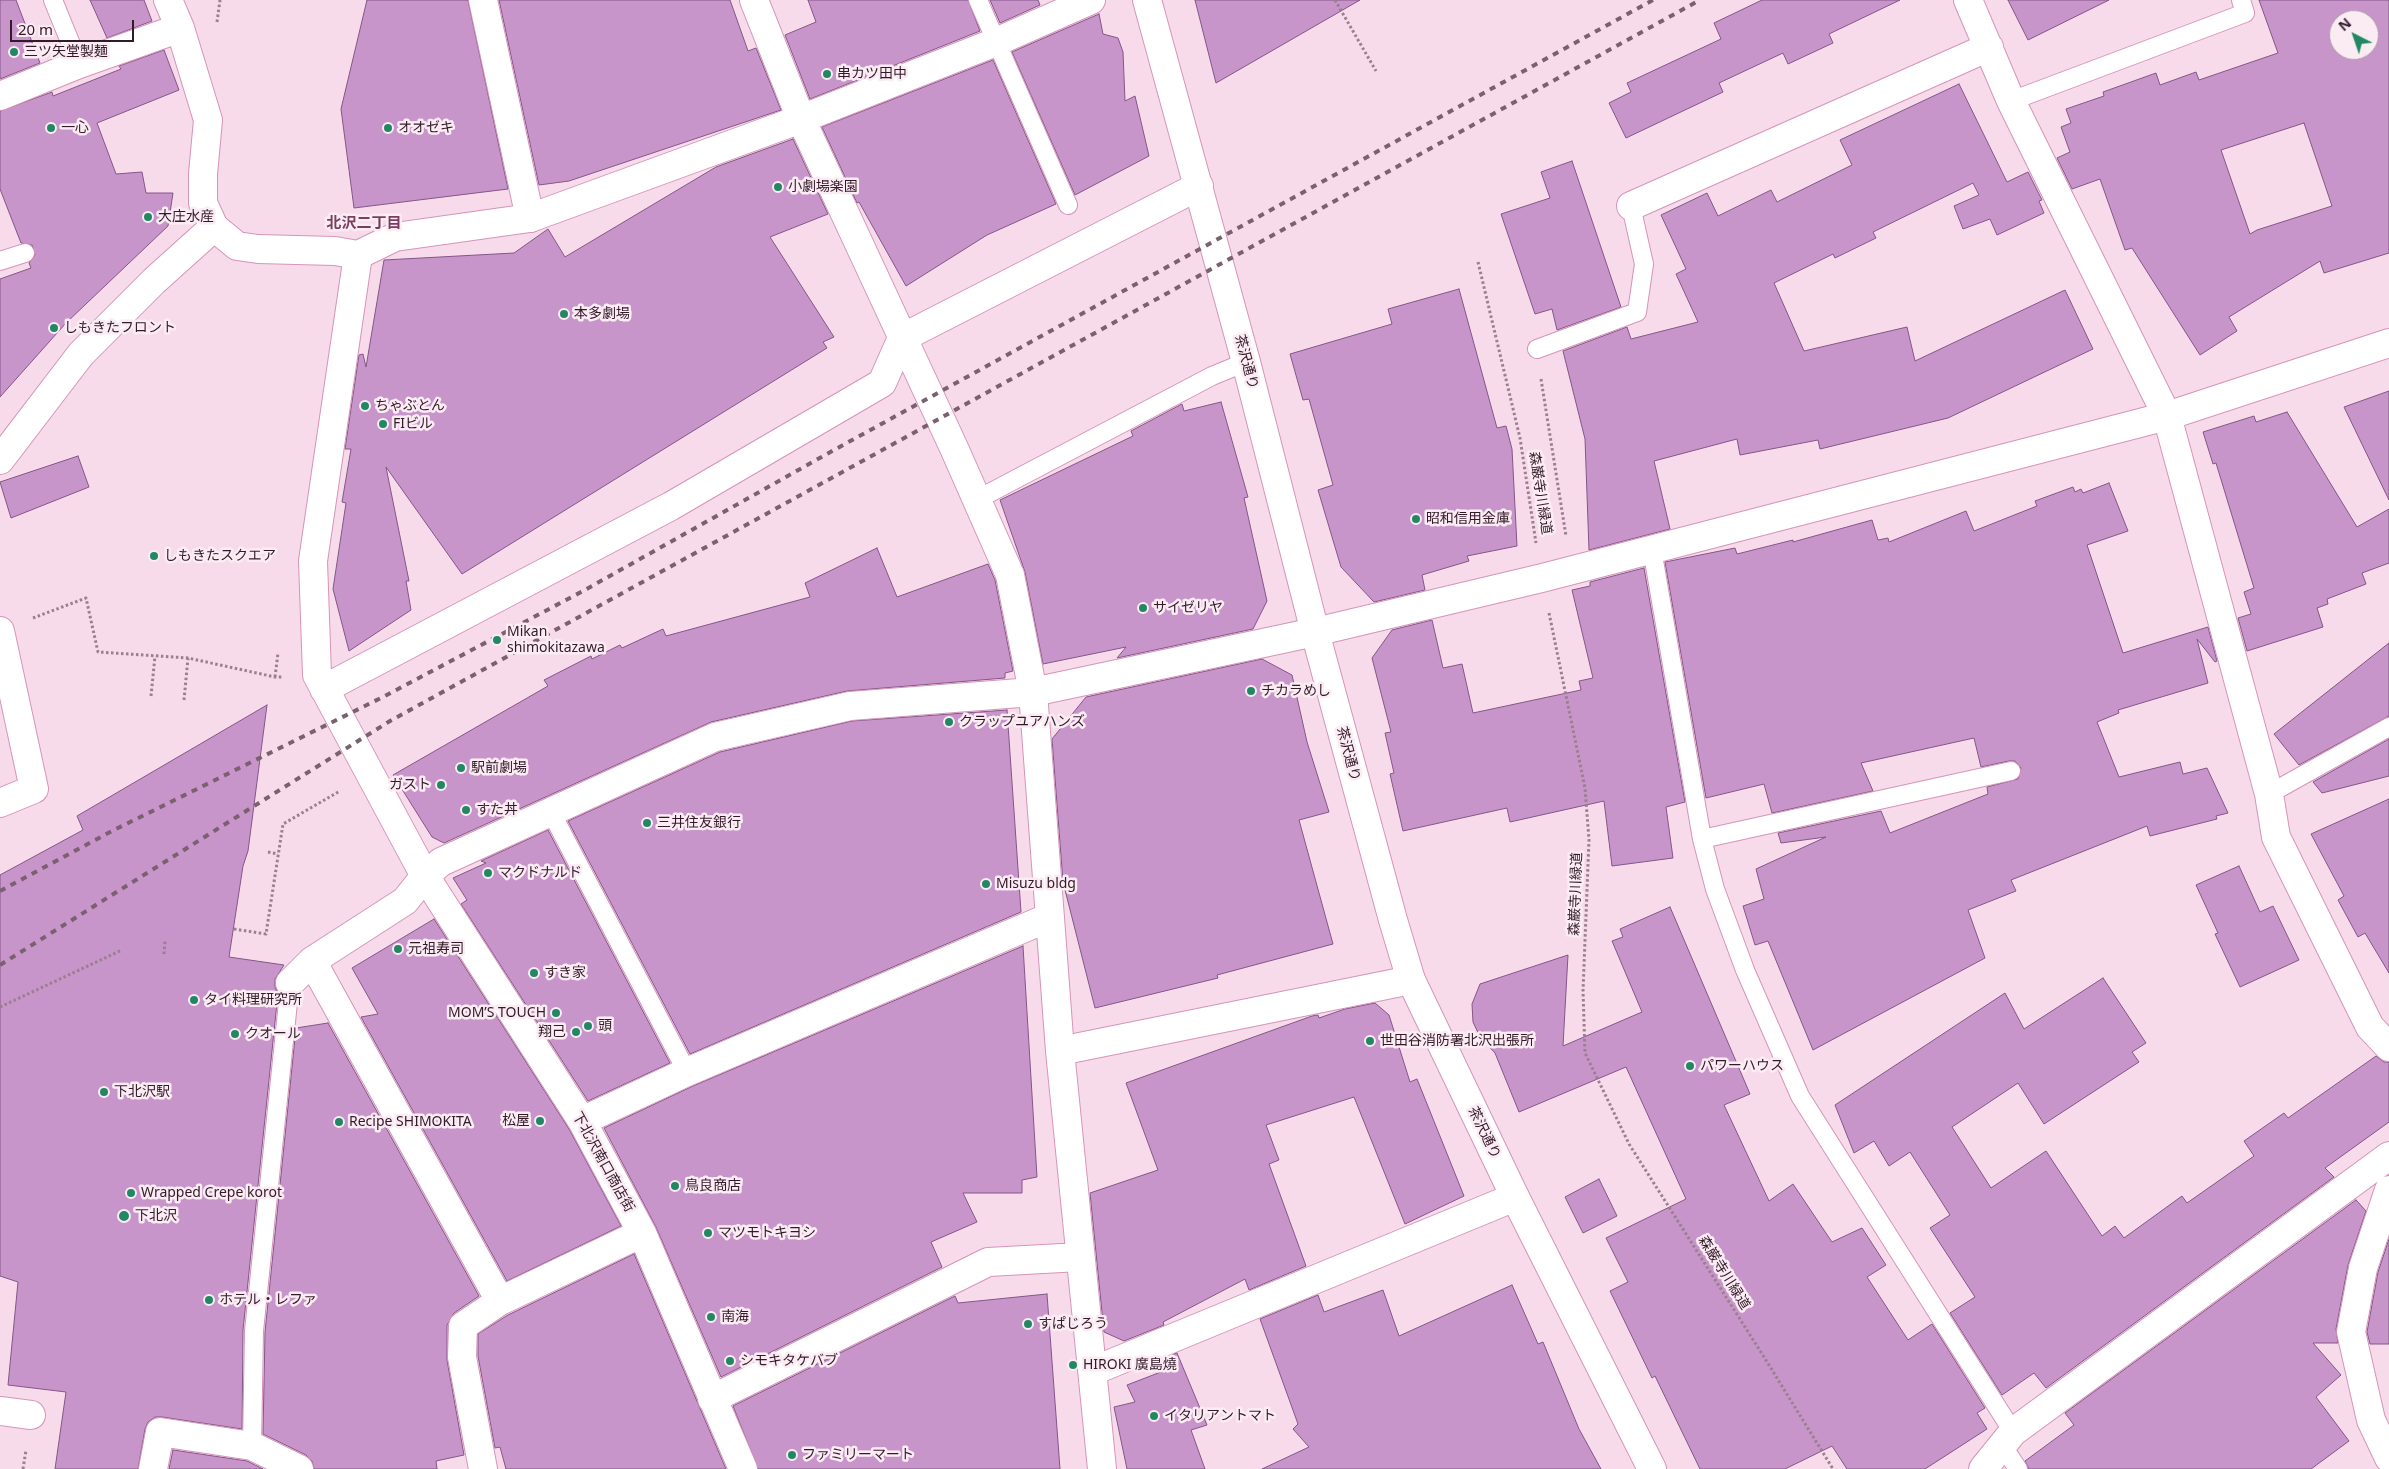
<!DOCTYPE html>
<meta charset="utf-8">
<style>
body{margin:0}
#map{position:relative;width:2389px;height:1469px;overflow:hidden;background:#f7dbea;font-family:"Noto Sans",sans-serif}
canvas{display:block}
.north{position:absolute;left:2329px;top:10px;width:50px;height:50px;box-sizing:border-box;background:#fbecf4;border:1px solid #ab98a3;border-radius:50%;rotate:319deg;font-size:14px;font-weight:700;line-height:20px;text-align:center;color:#331a29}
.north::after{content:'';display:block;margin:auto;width:18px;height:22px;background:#228863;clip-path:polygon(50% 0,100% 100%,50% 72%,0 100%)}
.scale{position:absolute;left:10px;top:20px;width:124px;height:22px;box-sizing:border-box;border:2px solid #331a29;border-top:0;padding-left:6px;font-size:15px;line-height:18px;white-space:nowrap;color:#331a29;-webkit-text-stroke:4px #fbecf4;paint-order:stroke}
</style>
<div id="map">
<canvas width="2389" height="1469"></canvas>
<div class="north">N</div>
<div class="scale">20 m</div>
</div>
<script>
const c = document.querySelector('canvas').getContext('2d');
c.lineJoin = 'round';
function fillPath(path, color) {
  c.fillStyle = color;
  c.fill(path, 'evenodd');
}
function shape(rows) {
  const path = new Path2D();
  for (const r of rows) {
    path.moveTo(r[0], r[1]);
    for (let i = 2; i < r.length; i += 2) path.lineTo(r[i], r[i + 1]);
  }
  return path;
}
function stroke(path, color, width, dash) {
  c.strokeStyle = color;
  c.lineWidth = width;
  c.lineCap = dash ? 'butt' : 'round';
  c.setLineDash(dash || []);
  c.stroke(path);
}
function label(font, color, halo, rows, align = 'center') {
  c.font = font + ' "Noto Sans","Noto Sans JP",sans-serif';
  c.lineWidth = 5;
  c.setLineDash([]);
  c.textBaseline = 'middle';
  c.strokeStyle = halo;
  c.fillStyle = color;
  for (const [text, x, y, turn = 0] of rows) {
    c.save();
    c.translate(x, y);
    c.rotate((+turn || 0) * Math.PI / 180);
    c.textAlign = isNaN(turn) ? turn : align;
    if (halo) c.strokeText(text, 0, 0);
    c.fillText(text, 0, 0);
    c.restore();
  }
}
const building = shape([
 [0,0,16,0,40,63,0,79,0,0],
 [90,0,144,0,152,21,107,38,90,0],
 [367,0,468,0,508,189,354,208,341,109,367,0],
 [499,0,730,0,748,51,756,48,781,110,569,181,539,185,499,0],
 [808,0,968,0,980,31,810,99,785,35,816,22,808,0],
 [990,0,1038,0,1040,5,1000,23,990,0],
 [1195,0,1360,0,1216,83,1195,0],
 [1762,0,1900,0,1829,34,1833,43,1788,64,1783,53,1719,83,1723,92,1626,138,1609,103,1631,92,1627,83,1721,39,1714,23,1762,0],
 [2008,0,2109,0,2028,40,2008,0],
 [2259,0,2389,0,2389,253,2324,273,2320,261,2229,317,2237,331,2200,355,2132,248,2125,250,2100,179,2072,189,2057,158,2070,152,2061,127,2071,123,2066,109,2104,96,2103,92,2156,73,2160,85,2196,72,2199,80,2278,53,2259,0],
 [2339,20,2369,20,2369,50,2339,50,2339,20],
 [2304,123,2332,206,2257,230,2250,234,2221,150,2304,123],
 [1099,14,1103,34,1118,38,1123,52,1125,101,1135,96,1149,156,1075,195,1012,52,1099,14],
 [164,50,179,90,97,123,116,174,142,172,146,193,173,193,168,226,66,323,0,397,0,279,31,268,29,263,35,255,32,245,21,243,0,189,0,111,52,92,53,96,121,69,119,66,164,50],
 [993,60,1056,204,987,235,906,286,859,202,857,203,822,127,993,60],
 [1959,84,2007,182,2028,172,2042,200,2039,201,2044,213,1997,235,1990,219,1963,229,1954,206,1979,195,1973,183,1873,232,1876,238,1835,258,1833,254,1774,283,1804,351,1907,327,1915,361,2065,290,2093,349,1948,418,1820,449,1818,440,1740,455,1737,439,1654,461,1670,529,1589,550,1585,439,1563,351,1627,327,1631,339,1698,322,1676,274,1686,269,1661,215,1707,193,1718,216,1771,190,1777,202,1852,165,1840,140,1959,84],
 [793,139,828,214,770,237,834,337,823,342,827,348,462,574,386,467,409,581,406,581,411,610,349,651,333,589,346,503,342,502,351,449,345,449,359,355,363,354,366,367,384,260,514,253,548,229,565,257,716,167,793,139],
 [1572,161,1621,307,1557,330,1552,309,1535,314,1501,214,1550,198,1541,172,1572,161],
 [1459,289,1497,428,1506,426,1512,449,1517,546,1467,556,1469,561,1422,575,1425,590,1374,602,1341,567,1318,490,1333,485,1309,399,1303,400,1290,354,1392,324,1388,309,1459,289],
 [2389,391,2389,500,2344,407,2389,391],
 [1221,402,1248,497,1244,498,1267,601,1253,629,1117,658,1126,647,1043,664,1025,572,1000,500,1133,436,1131,431,1182,404,1184,411,1221,402],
 [2287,412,2357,527,2389,509,2389,563,2362,573,2366,584,2327,599,2328,604,2317,608,2323,627,2247,651,2238,618,2251,614,2244,592,2254,588,2216,463,2213,464,2203,432,2254,416,2256,422,2287,412],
 [78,456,89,487,11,518,0,482,78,456],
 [2109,483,2128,531,2087,545,2123,653,2208,627,2217,661,2215,662,2197,639,2208,683,2118,710,2119,713,2097,722,2119,777,2180,762,2183,774,2207,768,2228,813,2216,816,2217,819,2150,836,2147,826,2011,880,2016,891,1968,910,1985,958,1813,1050,1768,941,1755,945,1743,906,1764,899,1756,869,1826,837,1781,843,1778,833,1881,811,1890,833,1988,794,1987,787,2018,779,2021,768,2015,761,2009,761,1981,767,1974,738,1861,763,1873,791,1772,813,1764,784,1706,798,1665,562,1735,548,1737,554,1793,540,1793,542,1872,520,1878,540,1888,538,1889,542,1966,511,1974,531,2037,506,2035,501,2073,487,2075,492,2081,489,2083,493,2109,483],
 [877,548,897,597,988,564,995,580,1013,671,1005,673,1005,678,847,691,711,722,444,843,432,837,393,775,548,686,544,680,591,656,592,659,620,645,622,648,663,629,666,636,810,597,805,583,877,548],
 [1644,568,1685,802,1666,807,1673,858,1612,866,1604,801,1510,822,1507,808,1403,831,1390,774,1394,773,1385,733,1391,732,1372,658,1392,630,1432,620,1443,668,1462,664,1473,713,1581,690,1579,681,1593,678,1572,590,1590,586,1590,582,1644,568],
 [2389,643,2389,716,2299,765,2274,734,2389,643],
 [1262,659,1292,675,1307,742,1329,812,1299,820,1333,944,1217,975,1218,978,1095,1008,1063,882,1052,739,1086,697,1262,659],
 [267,705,248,851,243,866,229,957,284,965,275,979,275,987,278,993,243,1330,242,1429,162,1417,155,1417,148,1422,145,1429,138,1469,55,1469,66,1392,8,1385,18,1282,0,1276,0,875,83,830,77,816,267,705],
 [1007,710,1021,912,690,1054,568,821,720,752,852,721,1007,710],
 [2389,739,2389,776,2322,793,2313,782,2389,739],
 [2389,799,2389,973,2365,933,2358,937,2338,900,2344,896,2311,834,2389,799],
 [548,830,670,1063,588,1101,461,904,467,900,453,878,486,863,481,861,548,830],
 [2239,866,2260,912,2273,906,2299,960,2240,987,2215,934,2218,933,2196,885,2239,866],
 [1670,907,1750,1094,1724,1105,1769,1201,1793,1184,1832,1242,1862,1228,1886,1265,1867,1277,1908,1340,1932,1324,1985,1408,1977,1413,1987,1429,1925,1469,1847,1469,1832,1446,1785,1469,1700,1469,1655,1376,1652,1378,1610,1291,1628,1282,1606,1238,1686,1199,1626,1067,1519,1112,1495,1053,1480,1037,1473,1022,1472,1004,1480,984,1568,955,1563,1046,1642,1012,1612,941,1623,937,1620,929,1670,907],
 [434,919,569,1129,621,1226,507,1281,361,1017,378,1014,352,968,434,919],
 [1023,946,1037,1177,1022,1180,1022,1193,963,1193,977,1222,931,1242,942,1267,721,1377,656,1227,604,1128,693,1086,1023,946],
 [2103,978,2146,1043,2132,1052,2139,1062,2044,1124,2018,1083,1952,1127,1991,1188,2046,1151,2102,1236,2115,1226,2124,1238,2182,1196,2187,1203,2254,1156,2244,1141,2284,1113,2288,1118,2376,1056,2384,1062,2389,1062,2389,1122,2325,1168,2334,1177,2046,1388,2034,1373,2002,1395,1950,1313,1975,1297,1930,1228,1950,1215,1910,1152,1889,1166,1874,1141,1854,1153,1835,1105,2005,993,2024,1029,2103,978],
 [1375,1003,1389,1015,1410,1082,1417,1079,1464,1196,1405,1224,1354,1097,1266,1125,1279,1160,1269,1164,1306,1266,1249,1290,1245,1279,1163,1322,1164,1325,1124,1341,1104,1332,1090,1193,1158,1170,1126,1083,1312,1016,1318,1015,1319,1018,1345,1009,1375,1003],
 [328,1023,479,1296,454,1313,447,1325,447,1360,464,1455,436,1461,437,1469,314,1469,312,1461,306,1455,263,1434,265,1332,296,1028,328,1023],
 [1599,1179,1617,1216,1583,1233,1565,1197,1599,1179],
 [2356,1200,2366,1211,2348,1265,2336,1329,2338,1343,2313,1343,2341,1375,2316,1397,2349,1441,2311,1469,2029,1469,2025,1461,2074,1425,2065,1413,2356,1200],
 [2389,1239,2389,1344,2370,1344,2367,1332,2378,1272,2389,1239],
 [634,1254,726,1469,506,1469,500,1447,495,1448,478,1356,478,1334,508,1315,634,1254],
 [1512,1285,1538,1344,1543,1342,1579,1429,1601,1469,1262,1469,1309,1447,1293,1429,1298,1424,1260,1319,1318,1295,1324,1312,1383,1290,1399,1336,1512,1285],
 [1047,1294,1060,1469,758,1469,733,1406,955,1296,958,1303,1047,1294],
 [1177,1353,1207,1425,1191,1430,1205,1469,1127,1469,1114,1407,1135,1402,1127,1385,1179,1365,1164,1358,1177,1353],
 [173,1450,247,1461,263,1469,169,1469,173,1450]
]);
fillPath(building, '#c795ca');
stroke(building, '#845688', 1);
const lane = shape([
 [53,0,79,64],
 [978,0,1068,205],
 [2011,101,2245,13,2241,0],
 [0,261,25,253],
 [1537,349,1637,312,1644,264,1631,206],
 [978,499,1212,376,1246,362],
 [1652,549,1702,839,1715,889,1745,970,1800,1096,2013,1432],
 [2269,794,2389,727],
 [551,812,687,1072],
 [1702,839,2011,771],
 [2002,1445,2018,1469],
 [252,1446,254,1331,290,983]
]);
const street = shape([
 [483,0,530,218],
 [754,0,801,119,954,448,1010,575,1033,692,1060,1051,1102,1469],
 [1968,0,2011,101,2167,416,2269,794,2276,837,2370,1027,2389,1047],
 [0,96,79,64,180,28],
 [1631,206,1989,47],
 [358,255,313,561,317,675,425,876,582,1121,642,1233,743,1469],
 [0,460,81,354,154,281,214,227,203,203,203,174,208,120,180,28,168,0],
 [0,631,34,789,0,803],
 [324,689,671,506,882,383,902,338,1199,186],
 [312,961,500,1301],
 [290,983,312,961,405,901,425,876,441,862,715,737,850,706,1033,692,1315,632,1542,578,2167,416,2389,343],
 [1060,1051,1411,980],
 [582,1121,687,1072,1050,917],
 [2389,1190,2363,1268,2351,1332,2371,1420,2389,1458],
 [1093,1371,1515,1197],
 [712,1399,988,1262,1080,1257],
 [0,1411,31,1415],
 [153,1469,160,1432,252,1446,299,1469],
 [483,1469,462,1357,463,1326,500,1301,642,1233],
 [1983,1469,2013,1432,2389,1156]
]);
const secondary = shape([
 [1147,0,1246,362,1315,632,1393,920,1411,980,1515,1197,1652,1469],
 [214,227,237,246,258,249,335,251,358,255,395,237,530,218,801,119,996,42,1091,0]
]);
stroke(lane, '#d694ba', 20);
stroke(street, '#d694ba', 30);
stroke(secondary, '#d694ba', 30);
stroke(shape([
 [1335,0,1376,71],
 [217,22,220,0],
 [1478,262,1520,438,1536,543],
 [1541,379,1566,536],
 [1549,613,1585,788,1589,840,1583,991,1585,1053,1629,1144,1764,1357,1833,1469],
 [33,618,86,598,98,652,188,658,275,677,283,677],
 [275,677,278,653],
 [151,696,155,656],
 [184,700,188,658],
 [268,852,278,854],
 [234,929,266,934,283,824,340,791],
 [164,954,165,941],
 [0,1007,122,950],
 [23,1469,26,1450]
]), '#9a7f8e', 3, [2.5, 2.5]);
stroke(lane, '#fff', 18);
stroke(street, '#fff', 28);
stroke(secondary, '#fff', 28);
stroke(shape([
 [0,891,112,831,383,697,583,591,834,450,1653,0],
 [0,965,390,721,1700,0]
]), '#7b6170', 4, [6, 6]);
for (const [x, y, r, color] of [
 [14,52,5,"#228863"],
 [827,74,5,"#228863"],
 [51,128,5,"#228863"],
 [388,128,5,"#228863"],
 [778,187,5,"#228863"],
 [148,217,5,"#228863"],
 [564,314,5,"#228863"],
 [54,328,5,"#228863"],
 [365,406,5,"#228863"],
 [383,424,5,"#228863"],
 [1416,519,5,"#228863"],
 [154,556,5,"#228863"],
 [1143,608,5,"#228863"],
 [497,640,5,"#228863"],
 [1251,691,5,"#228863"],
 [949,722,5,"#228863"],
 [461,768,5,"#228863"],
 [441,785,5,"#228863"],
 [466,810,5,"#228863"],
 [647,823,5,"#228863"],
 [488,873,5,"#228863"],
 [986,884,5,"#228863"],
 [398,949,5,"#228863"],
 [534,973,5,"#228863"],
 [194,1000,5,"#228863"],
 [556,1013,5,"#228863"],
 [588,1026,5,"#228863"],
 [576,1032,5,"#228863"],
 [235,1034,5,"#228863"],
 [1370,1041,5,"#228863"],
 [1690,1066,5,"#228863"],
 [104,1092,5,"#228863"],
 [540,1121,5,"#228863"],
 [339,1122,5,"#228863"],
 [675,1186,5,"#228863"],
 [131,1193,5,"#228863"],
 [124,1216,6,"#228863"],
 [708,1233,5,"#228863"],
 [209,1300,5,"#228863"],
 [711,1317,5,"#228863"],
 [1028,1324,5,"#228863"],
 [730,1361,5,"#228863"],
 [1073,1365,5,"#228863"],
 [1154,1416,5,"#228863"],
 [792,1455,5,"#228863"]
]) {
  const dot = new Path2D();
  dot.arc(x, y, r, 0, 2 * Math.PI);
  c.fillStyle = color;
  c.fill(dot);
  stroke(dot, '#fbecf4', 2);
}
label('14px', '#331a29', '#fbecf4', [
 ["三ツ矢堂製麺",24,52],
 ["串カツ田中",837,74],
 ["一心",61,128],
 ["オオゼキ",398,128],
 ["小劇場楽園",788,187],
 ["大庄水産",158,217],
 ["本多劇場",574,314],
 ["しもきたフロント",64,328],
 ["ちゃぶとん",375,406],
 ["FIビル",393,424],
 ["昭和信用金庫",1426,519],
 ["しもきたスクエア",164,556],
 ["サイゼリヤ",1153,608],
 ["Mikan",507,632],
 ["shimokitazawa",507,648],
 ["チカラめし",1261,691],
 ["クラップユアハンズ",959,722],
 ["駅前劇場",471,768],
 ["ガスト",431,785,"right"],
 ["すた丼",476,810],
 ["三井住友銀行",657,823],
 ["マクドナルド",498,873],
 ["Misuzu bldg",996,884],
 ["元祖寿司",408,949],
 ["すき家",544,973],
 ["タイ料理研究所",204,1000],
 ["MOM’S TOUCH",546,1013,"right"],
 ["頭",598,1026],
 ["翔己",566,1032,"right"],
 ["クオール",245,1034],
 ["世田谷消防署北沢出張所",1380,1041],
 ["パワーハウス",1700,1066],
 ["下北沢駅",114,1092],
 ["松屋",530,1121,"right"],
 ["Recipe SHIMOKITA",349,1122],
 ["鳥良商店",685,1186],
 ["Wrapped Crepe korot",141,1193],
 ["下北沢",135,1216],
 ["マツモトキヨシ",718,1233],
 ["ホテル・レファ",219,1300],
 ["南海",721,1317],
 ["すぱじろう",1038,1324],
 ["シモキタケバブ",740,1361],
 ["HIROKI 廣島燒",1083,1365],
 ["イタリアントマト",1164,1416],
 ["ファミリーマート",802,1455]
], 'left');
label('14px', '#331a29', '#fbecf4', [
 ["茶沢通り",1246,362,75],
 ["森巌寺川緑道",1540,493,81],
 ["茶沢通り",1348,754,75],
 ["森巌寺川緑道",1576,894,-88],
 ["茶沢通り",1484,1133,64],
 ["下北沢南口商店街",603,1162,61],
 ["森巌寺川緑道",1724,1273,58]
]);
label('bold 15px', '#793f62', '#fbecf4', [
 ["北沢二丁目",364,224]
]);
</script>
